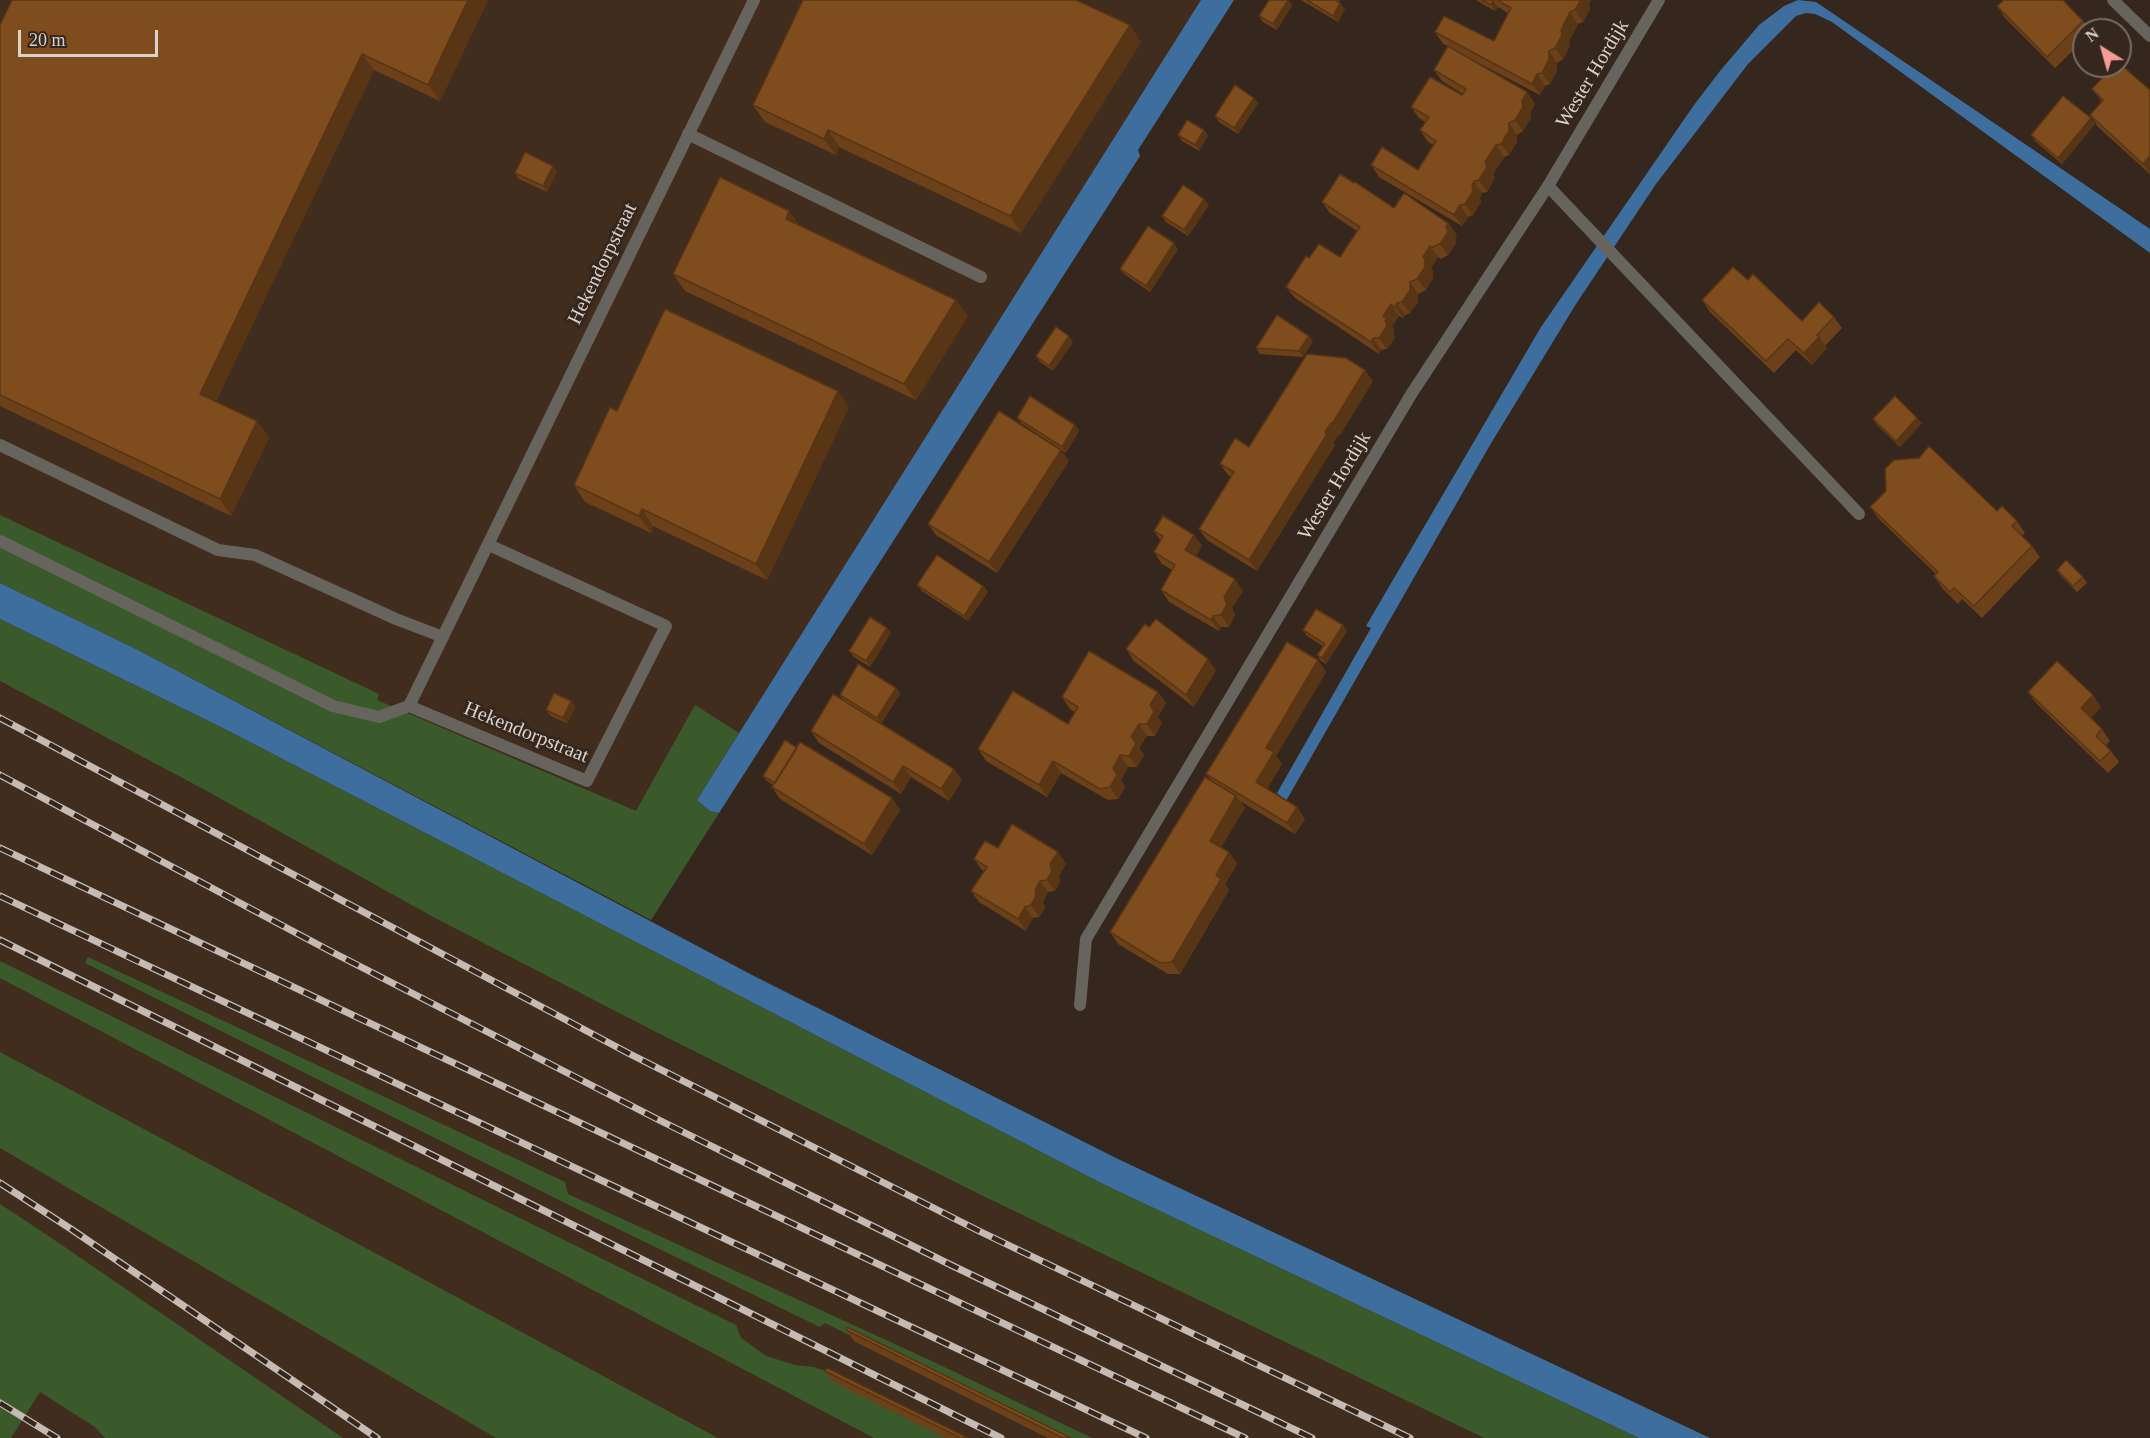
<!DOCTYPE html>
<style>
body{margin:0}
#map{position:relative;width:2150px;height:1438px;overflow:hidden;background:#35271d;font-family:Georgia,serif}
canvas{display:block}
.north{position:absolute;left:2072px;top:18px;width:60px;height:60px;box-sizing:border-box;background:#35271d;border:2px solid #776b63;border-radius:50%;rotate:323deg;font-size:16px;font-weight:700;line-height:24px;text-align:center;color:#dbd2cb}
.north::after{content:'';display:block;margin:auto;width:21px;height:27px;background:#f59b98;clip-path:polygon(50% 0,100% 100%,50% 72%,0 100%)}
.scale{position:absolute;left:18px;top:30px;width:140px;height:27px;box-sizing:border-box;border:3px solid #dbd2cb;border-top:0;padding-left:8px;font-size:18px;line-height:21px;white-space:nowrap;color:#dbd2cb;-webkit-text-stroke:4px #35271d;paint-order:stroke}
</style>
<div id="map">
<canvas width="2150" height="1438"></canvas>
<div class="north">N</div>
<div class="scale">20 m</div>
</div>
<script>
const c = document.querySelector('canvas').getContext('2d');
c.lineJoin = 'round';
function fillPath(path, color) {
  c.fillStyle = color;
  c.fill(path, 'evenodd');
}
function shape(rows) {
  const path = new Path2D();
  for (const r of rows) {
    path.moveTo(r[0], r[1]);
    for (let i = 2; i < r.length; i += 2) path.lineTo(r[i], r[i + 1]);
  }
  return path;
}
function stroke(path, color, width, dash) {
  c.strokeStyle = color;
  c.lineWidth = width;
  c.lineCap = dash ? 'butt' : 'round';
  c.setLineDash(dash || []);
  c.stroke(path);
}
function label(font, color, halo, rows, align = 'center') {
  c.font = font + ' Georgia,serif';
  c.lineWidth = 6;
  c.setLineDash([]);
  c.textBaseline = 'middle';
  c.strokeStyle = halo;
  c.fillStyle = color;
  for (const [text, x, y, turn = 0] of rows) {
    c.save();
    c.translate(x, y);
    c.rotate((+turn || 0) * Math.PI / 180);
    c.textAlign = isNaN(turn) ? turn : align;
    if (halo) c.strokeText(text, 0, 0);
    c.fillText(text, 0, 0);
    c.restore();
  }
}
fillPath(shape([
 [0,0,1213,0,719,813,651,920,136,649,0,583],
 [0,681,205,790,435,918,656,1032,979,1194,1484,1438,0,1438]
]), '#412d1e');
fillPath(shape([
 [0,515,379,694,377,700,636,811,695,705,739,733,697,800,710,811,719,813,651,920,136,649,0,583],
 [0,619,221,727,1103,1184,1639,1438,1484,1438,979,1194,656,1032,435,918,205,790,0,681],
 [88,957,565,1182,568,1194,936,1363,1092,1438,1056,1438,825,1323,820,1327,577,1209,85,963],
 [0,961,736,1325,741,1338,766,1356,795,1365,814,1367,837,1375,946,1438,874,1438,0,978],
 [0,1052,336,1232,718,1438,496,1438,0,1148],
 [0,1204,50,1237,343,1438,105,1438,95,1427,40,1392,11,1438,0,1438]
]), '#3b5a2b');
fillPath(shape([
 [1201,0,1234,0,1138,150,1140,156,719,813,710,811,697,800],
 [1798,0,1816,2,2150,229,2150,253,1832,22,1815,14,1806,13,1796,16,1748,64,1656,184,1576,304,1490,445,1286,801,1277,793,1371,628,1366,626,1541,327,1694,105,1720,71,1759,25,1784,6],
 [0,583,136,649,754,976,1118,1159,1710,1438,1639,1438,1103,1184,221,727,0,619]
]), '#3e6e9d');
stroke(shape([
 [688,134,981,277],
 [1548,186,1859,514],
 [0,445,218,550,255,555,396,619,443,637],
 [0,541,333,706,379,717,409,706,587,781,666,626,489,545]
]), '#67645d', 12);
stroke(shape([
 [2113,0,2150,36],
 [409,706,754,0],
 [1080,1005,1086,939,1412,393,1548,186,1659,0]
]), '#67645d', 12);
const rail = shape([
 [0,718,628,1053,979,1231,1410,1438],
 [0,775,330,951,659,1120,953,1266,1312,1438],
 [0,848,1245,1438],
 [0,896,1146,1438],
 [0,940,1001,1438],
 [0,1183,71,1229,377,1438],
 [0,1403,57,1438]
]);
stroke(rail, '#c5bbb4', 7);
stroke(rail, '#35271d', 4.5, [14]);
fillPath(shape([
 [488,0,440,101,374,70,216,401,257,421,269,438,231,516,0,406,0,25],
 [1269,0,1288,0,1292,5,1277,30,1263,22,1259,16],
 [1301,0,1340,0,1339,2,1345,9,1338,22],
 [1476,0,1591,0,1589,4,1590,9,1583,22,1578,24,1569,41,1570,46,1563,59,1557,63,1557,71,1550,84,1545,86,1540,95,1467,57,1527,92,1535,104,1530,113,1531,118,1523,131,1517,135,1517,142,1509,155,1504,157,1493,174,1495,178,1487,192,1482,193,1480,198,1481,202,1473,215,1468,217,1462,226,1379,177,1371,165,1418,170,1433,145,1428,142,1420,130,1425,122,1419,118,1411,107,1462,95,1463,94,1442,81,1434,70,1448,46,1443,44,1435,32,1494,41,1508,13,1498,7,1495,11],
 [1997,6,2083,21,2090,30,2084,30,2084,40,2055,68,2005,18],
 [1141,42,1021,233,839,147,836,155,765,122,753,105],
 [2092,89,2150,90,2150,174,2098,127,2090,115,2102,102],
 [1254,98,1258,103,1238,134,1219,122,1215,116],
 [2095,124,2062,164,2035,141,2031,135],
 [1204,130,1208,136,1199,151,1182,141,1178,135],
 [553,166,557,172,547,192,519,179,515,173],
 [1354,183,1394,208,1449,224,1457,235,1455,238,1456,243,1448,255,1441,259,1438,257,1434,263,1431,268,1433,271,1433,278,1426,290,1418,294,1418,302,1410,313,1405,315,1403,318,1399,316,1392,326,1395,330,1393,332,1395,338,1387,349,1381,350,1379,354,1295,298,1286,287,1309,258,1340,257,1357,231,1330,213,1322,202],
 [1204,199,1209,205,1188,236,1166,222,1162,216],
 [800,225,968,316,916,400,685,291,673,274],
 [1178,249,1150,292,1124,274,1120,269],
 [1748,280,1802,321,1834,317,1842,328,1825,346,1827,348,1812,365,1796,350,1774,373,1710,312,1702,300],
 [1309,336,1313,341,1303,357,1260,354,1256,348],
 [1073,342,1053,371,1040,362,1036,356],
 [1373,381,1340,435,1339,434,1333,443,1335,445,1257,571,1207,540,1199,529,1231,477,1228,475,1220,464],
 [849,407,767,580,653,526,651,533,585,502,574,485],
 [1017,418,1075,425,1079,431,1066,453,1021,423],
 [1917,418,1922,423,1900,447,1877,425,1873,419],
 [1069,461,997,573,936,535,928,524],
 [1870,507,1997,511,2017,521,2025,533,2022,536,2032,546,2040,557,1982,618,1962,599,1958,604,1942,588,1934,576,1936,574,1878,518],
 [1154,531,1194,535,1202,546,1196,556,1243,591,1232,608,1235,615,1229,627,1221,627,1219,631,1169,602,1161,590,1172,570,1162,564,1154,552,1161,541],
 [2057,570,2083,577,2087,583,2077,592,2061,576],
 [917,585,983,586,988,592,968,621,922,591],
 [1343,625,1347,631,1326,664,1321,661,1317,655,1323,646,1307,636,1303,630],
 [887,628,891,633,870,667,854,657,849,651],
 [1126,649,1216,670,1194,707,1134,661],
 [1318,660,1326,672,1276,756,1282,764,1267,789,1297,807,1305,819,1295,834,1240,801,1245,808,1221,847,1229,852,1237,864,1225,884,1229,890,1180,974,1168,974,1118,944,1110,932,1212,781,1206,774],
 [896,688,900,694,881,724,844,701,840,695],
 [1158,692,1166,703,1158,717,1162,723,1155,736,1147,736,1139,748,1144,755,1137,767,1128,767,1121,780,1125,787,1118,799,1108,800,1061,773,1047,797,986,761,978,749,1068,724,1075,712,1070,709,1062,697],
 [2028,692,2101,707,2091,718,2102,729,2110,741,2106,745,2111,751,2119,762,2108,773,2036,703],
 [571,701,575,707,567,723,551,716,546,710],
 [811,731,954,769,962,780,949,801,911,777,901,794,819,743],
 [763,776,900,810,872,855,780,799,772,787,773,785,767,781],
 [998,848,1058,852,1066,864,1059,876,1060,882,1055,891,1048,892,1043,902,1045,908,1039,917,1033,918,1026,931,979,902,971,891,984,872,982,870,974,859],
 [846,1330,1071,1438,1048,1438,854,1341],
 [825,1371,968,1438,946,1438,833,1382]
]), '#6c4119');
fillPath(shape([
 [468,0,488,0,440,101,428,85],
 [1288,0,1292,5,1277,30,1273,24],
 [1581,0,1591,0,1589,4,1590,9,1583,22,1575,10],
 [1493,1,1498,7,1495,11,1491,5],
 [1340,3,1345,9,1338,22,1333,16],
 [1570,12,1578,24,1569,41,1570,46,1563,59,1555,48,1561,30],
 [1130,25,1141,42,1021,233,1010,216],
 [1549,51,1557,63,1557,71,1550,84,1542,73],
 [362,54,374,70,212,410,200,394],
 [1537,74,1545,86,1540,95,1532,84],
 [1527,92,1535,104,1530,113,1531,118,1523,131,1515,120,1522,101],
 [1254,98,1258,103,1238,134,1234,128],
 [2091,118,2095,124,2062,164,2058,158],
 [1509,123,1517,135,1517,142,1509,155,1501,144],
 [828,130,839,147,836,155,824,139],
 [1204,130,1208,136,1199,151,1195,145],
 [1496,145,1504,157,1493,174,1495,178,1487,192,1479,180,1485,162],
 [2150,156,2150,173,2143,164],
 [553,166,557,172,547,192,543,186],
 [1474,181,1482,193,1480,198,1481,202,1473,215,1465,204],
 [1204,199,1209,205,1188,236,1184,230],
 [1460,205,1468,217,1462,226,1454,215],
 [789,211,801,227,786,219],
 [1449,224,1457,235,1455,238,1456,243,1448,255,1440,244,1446,226],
 [1174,243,1178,249,1150,292,1146,286],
 [1430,246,1438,257,1431,268,1433,271,1433,278,1426,290,1417,279,1423,257],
 [1410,282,1418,294,1418,302,1410,313,1402,302],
 [956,300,968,316,916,400,904,384],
 [1397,303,1405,315,1403,318,1395,307],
 [1391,304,1399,316,1392,326,1395,330,1393,332,1395,338,1387,349,1379,338,1383,316],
 [1069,336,1073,342,1053,371,1049,366],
 [1309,336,1313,341,1303,357,1299,351],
 [1819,337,1827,348,1812,365,1804,353],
 [1373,338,1381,350,1379,354,1371,342],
 [1365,370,1373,381,1340,435,1332,424],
 [838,391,849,407,767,580,756,564],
 [1917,418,1922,423,1900,447,1896,441],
 [257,421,269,438,231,516,220,499],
 [1331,423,1339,434,1333,443,1335,445,1257,571,1249,560],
 [1075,425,1079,431,1066,453,1062,447],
 [1061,450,1069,461,997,573,989,562],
 [642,509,653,526,651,533,639,516],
 [1194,535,1202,546,1193,561,1185,550],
 [1235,579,1243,591,1232,608,1235,615,1229,627,1221,615,1224,597],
 [983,586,988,592,968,621,964,616],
 [1213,616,1221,627,1219,631,1211,620],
 [1343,625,1347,631,1326,664,1322,658],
 [887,628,891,633,870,667,866,661],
 [1208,659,1216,670,1194,707,1186,695],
 [1318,660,1326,672,1276,756,1282,764,1264,793,1256,782,1266,748],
 [896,688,900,694,881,724,877,718],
 [1158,692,1166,703,1158,717,1162,723,1155,736,1147,724,1150,705],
 [2093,695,2101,707,2089,720,2081,708],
 [571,701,575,707,567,723,563,718],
 [1139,724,1147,736,1139,748,1144,755,1137,767,1129,756,1131,737],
 [1120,755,1128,767,1121,780,1125,787,1118,799,1110,787,1113,768],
 [1053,761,1061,773,1047,797,1039,785],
 [903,766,911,777,901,794,893,782],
 [954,769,962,780,949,801,941,789],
 [1236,796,1245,808,1218,852,1210,841],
 [892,798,900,810,872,855,864,844],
 [1297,807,1305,819,1295,834,1287,823],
 [1058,852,1066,864,1059,876,1060,882,1055,891,1047,880,1050,864],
 [1229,852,1237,864,1225,884,1229,890,1180,974,1172,962,1216,875],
 [1040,881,1048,892,1043,902,1045,908,1039,917,1031,905,1035,890],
 [1025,907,1033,918,1026,931,1018,919]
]), '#583514');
const building = shape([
 [12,0,468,0,428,85,362,54,200,394,257,421,220,499,0,395,0,25,12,0],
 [803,0,1076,0,1130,25,1010,216,828,130,824,139,753,105,803,0],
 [1269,0,1288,0,1273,24,1259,16,1269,0],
 [1307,0,1335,0,1340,3,1333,16,1307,0],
 [1482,0,1492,0,1493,1,1491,5,1482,0],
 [1497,0,1581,0,1575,10,1570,12,1561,30,1562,35,1555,48,1549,51,1549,59,1542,73,1537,74,1532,84,1435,32,1444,16,1494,41,1511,8,1497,0],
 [2004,0,2063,0,2083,21,2047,57,1997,6,2004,0],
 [1448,46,1527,92,1522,101,1523,107,1515,120,1509,123,1509,131,1501,144,1496,145,1485,162,1487,167,1479,180,1474,181,1472,186,1473,191,1465,204,1460,205,1454,215,1371,165,1382,147,1418,170,1436,141,1420,130,1429,117,1411,107,1430,77,1462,95,1466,89,1434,70,1448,46],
 [2120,64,2150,90,2150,156,2143,164,2090,115,2103,100,2092,89,2113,66,2120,66,2120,64],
 [1235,85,1254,98,1234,128,1215,116,1235,85],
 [2063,96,2091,118,2058,158,2031,135,2063,96],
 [1187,120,1204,130,1195,145,1178,135,1187,120],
 [525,152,553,166,543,186,515,173,525,152],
 [1340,174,1354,183,1355,182,1394,208,1404,193,1449,224,1446,226,1448,232,1440,244,1433,247,1430,246,1426,252,1423,257,1425,259,1425,267,1417,279,1410,282,1410,290,1402,302,1397,303,1395,307,1391,304,1383,316,1387,318,1385,320,1387,326,1379,338,1373,338,1371,342,1286,287,1306,256,1309,258,1319,244,1340,257,1360,227,1322,202,1340,174],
 [720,177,789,211,786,219,956,300,904,384,673,274,720,177],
 [1183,185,1204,199,1184,230,1162,216,1183,185],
 [1148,226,1174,243,1146,286,1120,269,1148,226],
 [1733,267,1748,280,1753,274,1802,321,1819,302,1834,317,1817,335,1819,337,1804,353,1788,339,1766,361,1702,300,1733,267],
 [665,309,838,391,756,564,642,509,639,516,574,485,610,407,617,411,665,309],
 [1277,315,1309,336,1299,351,1256,348,1277,315],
 [1056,327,1069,336,1049,366,1036,356,1056,327],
 [1307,354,1346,358,1365,370,1332,424,1331,423,1325,432,1327,434,1249,560,1199,529,1234,472,1220,464,1235,438,1249,447,1307,354],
 [1030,396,1075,425,1062,447,1017,418,1030,396],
 [1895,396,1917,418,1896,441,1873,419,1895,396],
 [999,411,1061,450,989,562,928,524,999,411],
 [1929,446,1997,511,2002,506,2017,521,2012,526,2032,546,1974,606,1954,588,1950,592,1934,576,1938,572,1870,507,1886,491,1885,469,1894,460,1919,458,1929,446],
 [1163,516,1194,535,1185,550,1235,579,1224,597,1227,604,1221,615,1213,616,1211,620,1161,590,1175,565,1154,552,1163,536,1154,531,1163,516],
 [937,555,983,586,964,616,917,585,937,555],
 [2066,560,2083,577,2073,586,2057,570,2066,560],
 [1316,609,1343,625,1322,658,1317,655,1325,644,1303,630,1316,609],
 [870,617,887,628,866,661,849,651,870,617],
 [1156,619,1208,659,1186,695,1126,649,1145,624,1149,627,1156,619],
 [1287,642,1318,660,1266,748,1274,752,1256,782,1297,807,1287,823,1206,774,1287,642],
 [1089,651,1158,692,1150,705,1154,712,1147,724,1139,724,1131,737,1136,743,1129,756,1120,755,1113,768,1117,775,1110,787,1100,789,1053,761,1039,785,978,749,1013,691,1068,724,1078,707,1062,697,1089,651],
 [2057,661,2093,695,2081,708,2102,729,2096,736,2111,751,2100,761,2028,692,2057,661],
 [858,664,896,688,877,718,840,695,858,664],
 [554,693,571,701,563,718,546,710,554,693],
 [833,694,954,769,941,789,903,766,893,782,811,731,833,694],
 [785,740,797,748,775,783,763,776,785,740],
 [800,742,892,798,864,844,772,787,800,742],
 [1205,777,1236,796,1210,841,1229,852,1216,875,1221,879,1172,962,1160,963,1110,932,1205,777],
 [1012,824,1058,852,1050,864,1052,871,1047,880,1040,881,1035,890,1036,896,1031,905,1025,907,1018,919,971,891,987,867,974,859,979,850,985,841,998,848,1012,824],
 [847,1327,1071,1438,1063,1438,846,1330,847,1327],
 [827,1368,968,1438,961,1438,825,1371,827,1368]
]);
fillPath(building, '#7e4c1d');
stroke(building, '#583514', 1.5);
label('20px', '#dbd2cb', '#35271d', [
 ["Wester Hordijk",1593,74,-59],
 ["Hekendorpstraat",603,264,-64],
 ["Wester Hordijk",1335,486,-59],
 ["Hekendorpstraat",526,733,22]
]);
</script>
